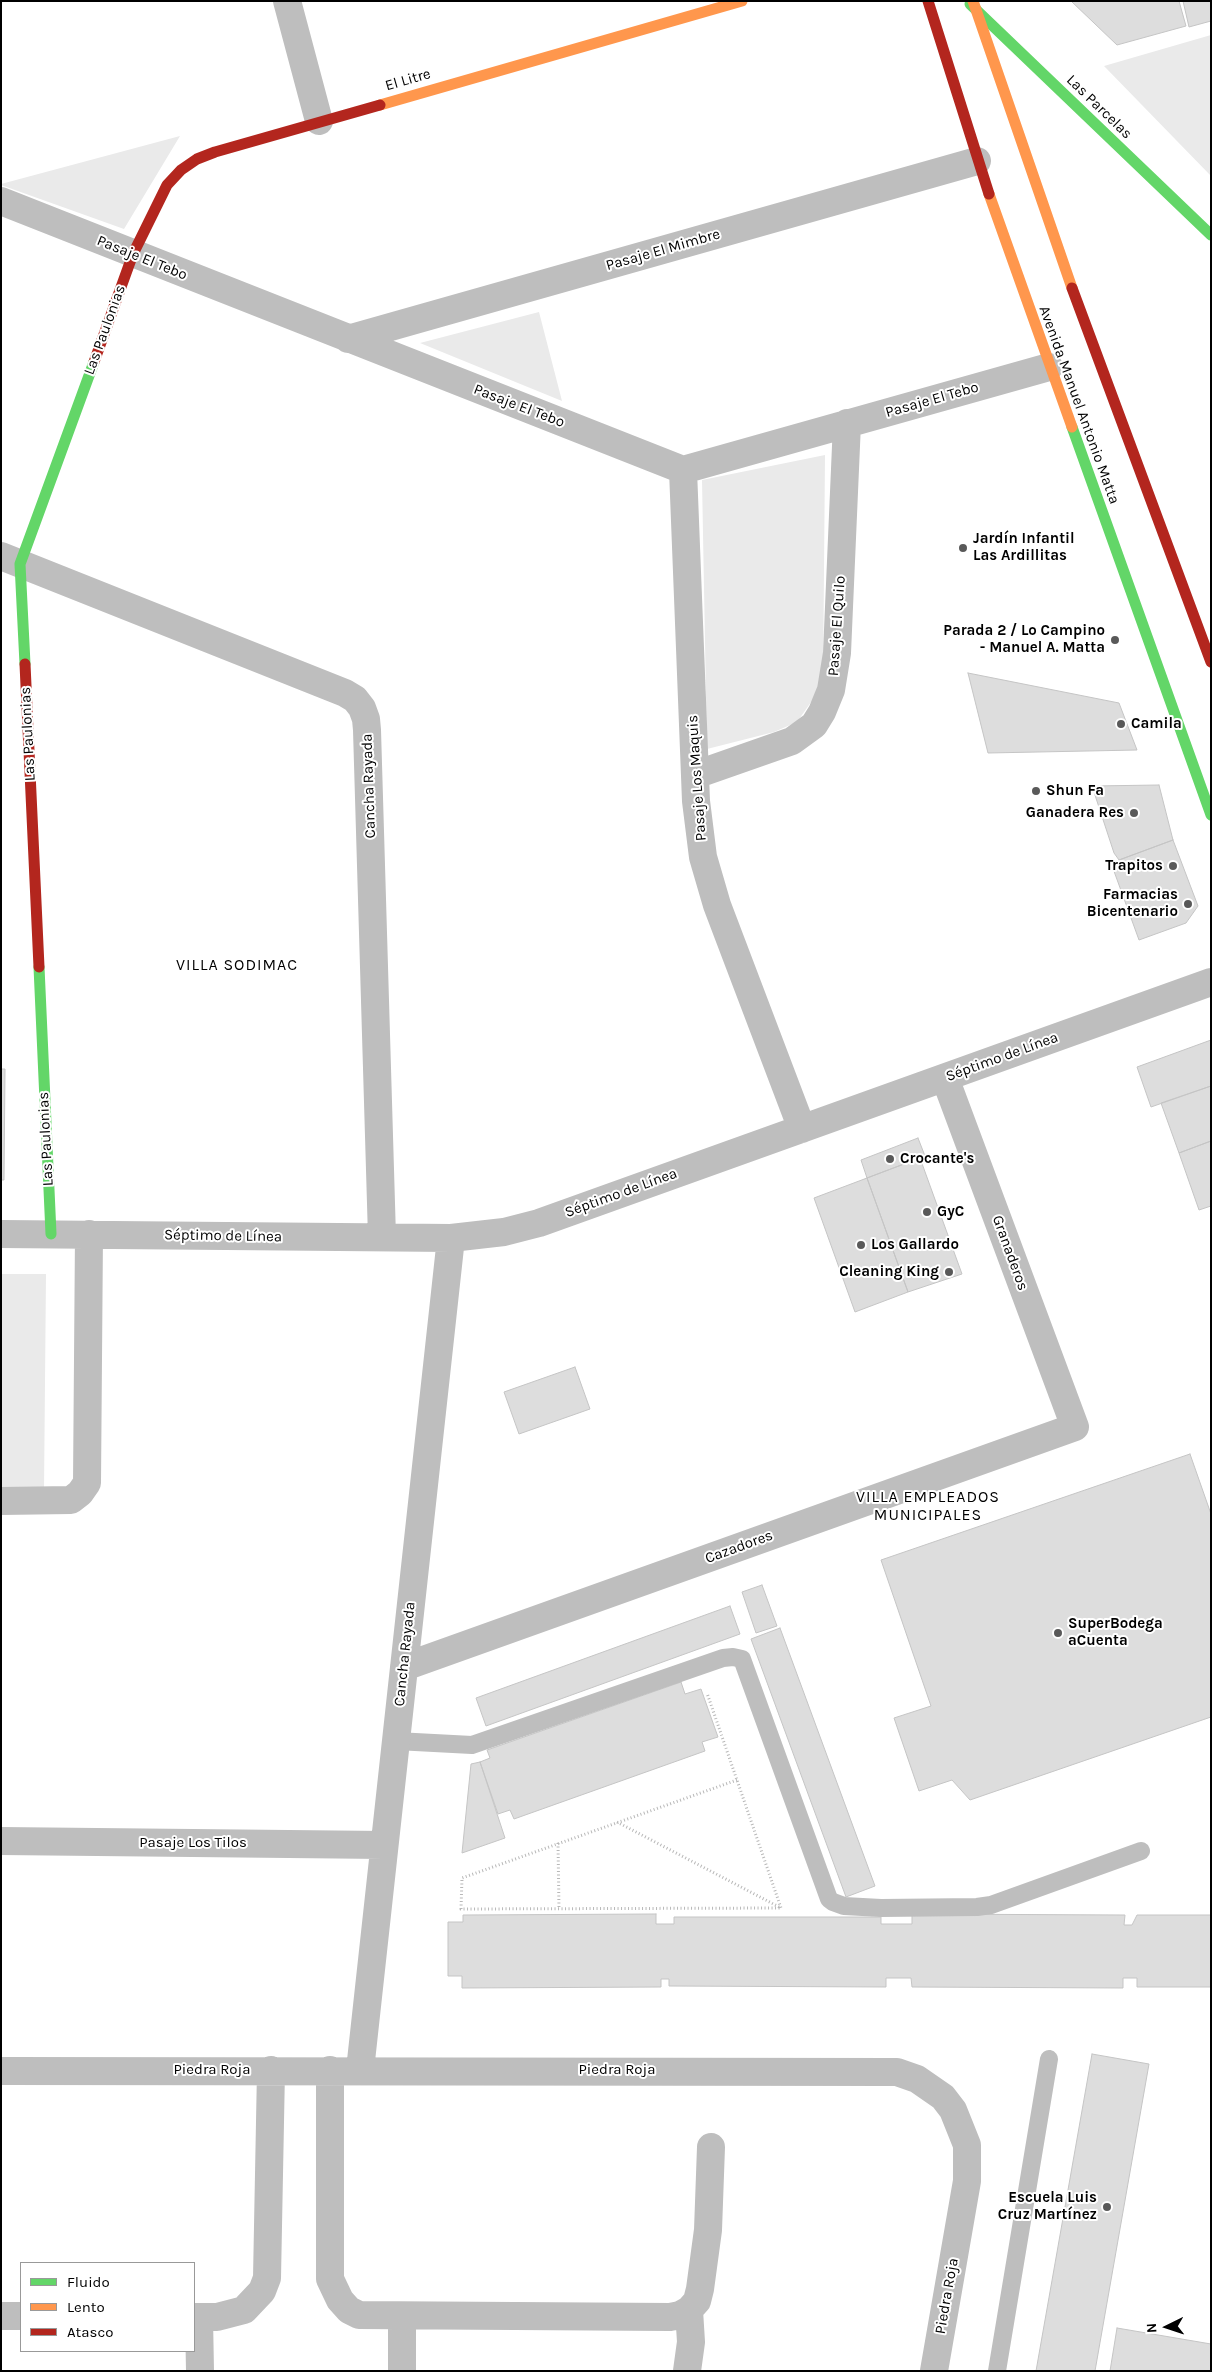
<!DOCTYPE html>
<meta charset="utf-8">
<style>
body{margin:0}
#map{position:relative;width:1212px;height:2372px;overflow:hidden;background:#fff;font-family:Karla,sans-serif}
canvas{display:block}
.frame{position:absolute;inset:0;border:2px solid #000;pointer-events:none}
.legend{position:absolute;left:20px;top:2262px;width:175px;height:90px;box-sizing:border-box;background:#fff;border:1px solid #999;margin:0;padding:6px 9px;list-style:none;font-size:15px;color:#000}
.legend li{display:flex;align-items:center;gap:10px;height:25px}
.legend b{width:25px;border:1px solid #999}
.north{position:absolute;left:1142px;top:2302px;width:50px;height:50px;-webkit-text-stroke:4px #fff;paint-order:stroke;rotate:266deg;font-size:14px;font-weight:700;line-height:20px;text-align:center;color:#000}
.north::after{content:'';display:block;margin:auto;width:18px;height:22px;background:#000;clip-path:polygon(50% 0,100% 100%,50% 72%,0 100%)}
</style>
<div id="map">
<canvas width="1212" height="2372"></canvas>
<div class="frame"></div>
<ul class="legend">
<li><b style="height:6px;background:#63d668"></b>Fluido</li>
<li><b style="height:6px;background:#ff974d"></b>Lento</li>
<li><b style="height:6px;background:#b3261e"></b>Atasco</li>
</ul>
<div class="north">N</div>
</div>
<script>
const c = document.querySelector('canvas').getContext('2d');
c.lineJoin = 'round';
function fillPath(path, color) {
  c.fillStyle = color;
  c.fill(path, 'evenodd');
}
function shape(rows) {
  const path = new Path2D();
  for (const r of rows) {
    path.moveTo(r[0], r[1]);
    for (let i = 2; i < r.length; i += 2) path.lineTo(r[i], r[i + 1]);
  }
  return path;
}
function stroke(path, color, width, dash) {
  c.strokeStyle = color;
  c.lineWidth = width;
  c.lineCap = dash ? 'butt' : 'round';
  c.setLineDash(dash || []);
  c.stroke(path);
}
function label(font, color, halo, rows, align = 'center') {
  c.font = font + ' Karla,sans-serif';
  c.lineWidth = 4;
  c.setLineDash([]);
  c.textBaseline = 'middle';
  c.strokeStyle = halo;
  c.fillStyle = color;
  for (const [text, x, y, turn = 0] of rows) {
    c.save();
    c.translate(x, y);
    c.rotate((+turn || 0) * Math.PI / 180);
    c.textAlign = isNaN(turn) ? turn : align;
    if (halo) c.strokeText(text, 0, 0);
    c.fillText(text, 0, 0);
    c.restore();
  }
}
fillPath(shape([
 [1211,35,1211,176,1104,66],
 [180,136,124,229,1,185,1,184],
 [539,312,562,401,420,343],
 [825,455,823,685,797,722,774,732,707,749,702,480],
 [1,1274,46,1274,44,1490,1,1489]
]), '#eaeaea');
const building = shape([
 [1071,1,1179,1,1186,26,1117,45,1071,1],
 [1183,1,1211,1,1211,21,1189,27,1183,1],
 [968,673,1119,703,1137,750,988,753,968,673],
 [1159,785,1173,840,1119,860,1114,853,1092,786,1159,785],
 [1173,840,1198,906,1186,923,1139,940,1111,863,1173,840],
 [1211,1040,1211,1086,1151,1107,1137,1067,1211,1040],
 [1,1069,5,1069,4,1180,1,1180,1,1069],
 [1211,1086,1211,1141,1179,1153,1161,1103,1211,1086],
 [918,1138,925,1156,867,1178,861,1160,918,1138],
 [1211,1141,1211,1206,1199,1210,1179,1153,1211,1141],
 [920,1158,962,1274,908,1292,867,1178,920,1158],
 [867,1178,908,1292,855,1312,814,1198,867,1178],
 [575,1367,590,1409,519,1434,504,1392,575,1367],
 [1190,1454,1211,1514,1211,1717,970,1800,952,1780,919,1791,894,1718,931,1706,881,1560,1190,1454],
 [762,1585,777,1626,756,1633,742,1592,762,1585],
 [730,1606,740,1634,486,1726,476,1698,730,1606],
 [780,1628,875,1886,846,1897,751,1639,780,1628],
 [681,1682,685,1694,701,1689,718,1737,702,1742,705,1751,514,1819,510,1810,498,1814,480,1762,490,1758,487,1750,681,1682],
 [480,1762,505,1838,462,1853,471,1764,480,1762],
 [656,1914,656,1924,674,1924,674,1917,881,1917,881,1924,912,1924,912,1914,1125,1915,1124,1925,1132,1925,1137,1915,1211,1915,1211,1987,1137,1987,1137,1978,1123,1978,1123,1988,912,1987,911,1978,886,1978,886,1987,669,1986,669,1979,661,1979,661,1987,462,1988,462,1976,448,1976,448,1922,463,1922,463,1915,656,1914],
 [1092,2054,1149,2064,1095,2371,1036,2371,1092,2054],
 [1117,2328,1211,2344,1211,2371,1110,2371,1117,2328]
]);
fillPath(building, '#ddd');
stroke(building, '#c5c5c5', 1);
stroke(shape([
 [737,1780,462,1878,461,1909,780,1908],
 [617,1822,781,1908,707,1693],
 [558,1843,559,1909]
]), '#b8b8b8', 3, [1, 2.5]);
stroke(shape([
 [396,1741,472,1745,723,1658,733,1657,742,1659,829,1899,833,1902,844,1906,881,1908,977,1907,991,1905,1141,1851],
 [997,2371,1049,2059]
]), '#bebebe', 18);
stroke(shape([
 [287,1,319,121],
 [1,201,683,470,1049,367],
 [348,339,977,161],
 [683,470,696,801,703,857,717,905,802,1129],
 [1,556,345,693,355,699,362,708,366,719,367,730,382,1237],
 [695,775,792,741,814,725,822,712,831,690,837,653,847,423],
 [1,1234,451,1238,504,1232,539,1223,1211,982],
 [1,1501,71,1500,80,1493,87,1483,89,1234],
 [404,1667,1075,1427,945,1078],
 [1,1841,384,1845],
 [330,2070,330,2279,340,2300,349,2310,359,2315,670,2317,680,2315,689,2310,697,2301,700,2289,708,2230,711,2147],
 [360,2070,451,1238],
 [1,2071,897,2072,917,2079,943,2097,953,2110,967,2145,967,2181,934,2371],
 [1,2316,21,2316],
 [194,2317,217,2317,244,2310,262,2291,267,2278,271,2070],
 [199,2317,200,2371],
 [402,2371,402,2316],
 [687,2371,691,2342,689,2310]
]), '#bebebe', 28);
stroke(shape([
 [970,4,1211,235],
 [1072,427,1211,815],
 [25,664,20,564,94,362],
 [39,967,51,1234]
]), '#63d668', 11);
stroke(shape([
 [973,1,1072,288],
 [380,105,742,1],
 [989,194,1072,427]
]), '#ff974d', 11);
stroke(shape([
 [928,1,989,194],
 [1072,288,1211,662],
 [94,362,133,254,167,185,181,170,197,159,215,152,380,105],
 [25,664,39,967]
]), '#b3261e', 11);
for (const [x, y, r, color] of [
 [963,548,5,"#595959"],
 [1115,640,5,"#595959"],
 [1121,724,5,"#595959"],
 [1036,791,5,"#595959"],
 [1134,813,5,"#595959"],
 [1173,866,5,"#595959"],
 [1188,904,5,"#595959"],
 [890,1159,5,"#595959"],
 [927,1212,5,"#595959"],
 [861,1245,5,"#595959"],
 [949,1272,5,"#595959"],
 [1058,1633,5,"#595959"],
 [1107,2207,5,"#595959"]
]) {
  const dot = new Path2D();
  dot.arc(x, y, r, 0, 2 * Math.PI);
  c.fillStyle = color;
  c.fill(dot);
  stroke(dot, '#fff', 2);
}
label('15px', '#000', '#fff', [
 ["El Litre",408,80,-16],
 ["Las Parcelas",1099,107,44],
 ["Pasaje El Mimbre",663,250,-16],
 ["Pasaje El Tebo",142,258,22],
 ["Las Paulonias",105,330,-70],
 ["Pasaje El Tebo",932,400,-16],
 ["Avenida Manuel Antonio Matta",1079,405,70],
 ["Pasaje El Tebo",519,406,21],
 ["Pasaje El Quilo",837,626,-86],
 ["Las Paulonias",28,734,-93],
 ["Pasaje Los Maquis",697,778,-94],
 ["Cancha Rayada",369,786,-92],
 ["Séptimo de Línea",1002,1057,-20],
 ["Las Paulonias",46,1139,-93],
 ["Séptimo de Línea",621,1193,-20],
 ["Séptimo de Línea",223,1236,1],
 ["Granaderos",1010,1253,70],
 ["Cazadores",739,1547,-20],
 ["Cancha Rayada",405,1654,-84],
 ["Pasaje Los Tilos",193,1843],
 ["Piedra Roja",212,2070],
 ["Piedra Roja",617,2070],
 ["Piedra Roja",947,2296,-80]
]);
label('bold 15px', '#000', '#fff', [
 ["Jardín Infantil",973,539],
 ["Las Ardillitas",973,556],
 ["Parada 2 / Lo Campino",1105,631,"right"],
 ["- Manuel A. Matta",1105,648,"right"],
 ["Camila",1131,724],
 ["Shun Fa",1046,791],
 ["Ganadera Res",1124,813,"right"],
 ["Trapitos",1163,866,"right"],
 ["Farmacias",1178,895,"right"],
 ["Bicentenario",1178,912,"right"],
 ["Crocante's",900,1159],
 ["GyC",937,1212],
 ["Los Gallardo",871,1245],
 ["Cleaning King",939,1272,"right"],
 ["SuperBodega",1068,1624],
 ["aCuenta",1068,1641],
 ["Escuela Luis",1097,2198,"right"],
 ["Cruz Martínez",1097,2215,"right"]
], 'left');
c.letterSpacing = '1px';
label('16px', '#000', '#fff', [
 ["VILLA SODIMAC",237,965],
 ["VILLA EMPLEADOS",928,1497],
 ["MUNICIPALES",928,1515]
]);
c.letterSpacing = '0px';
</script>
